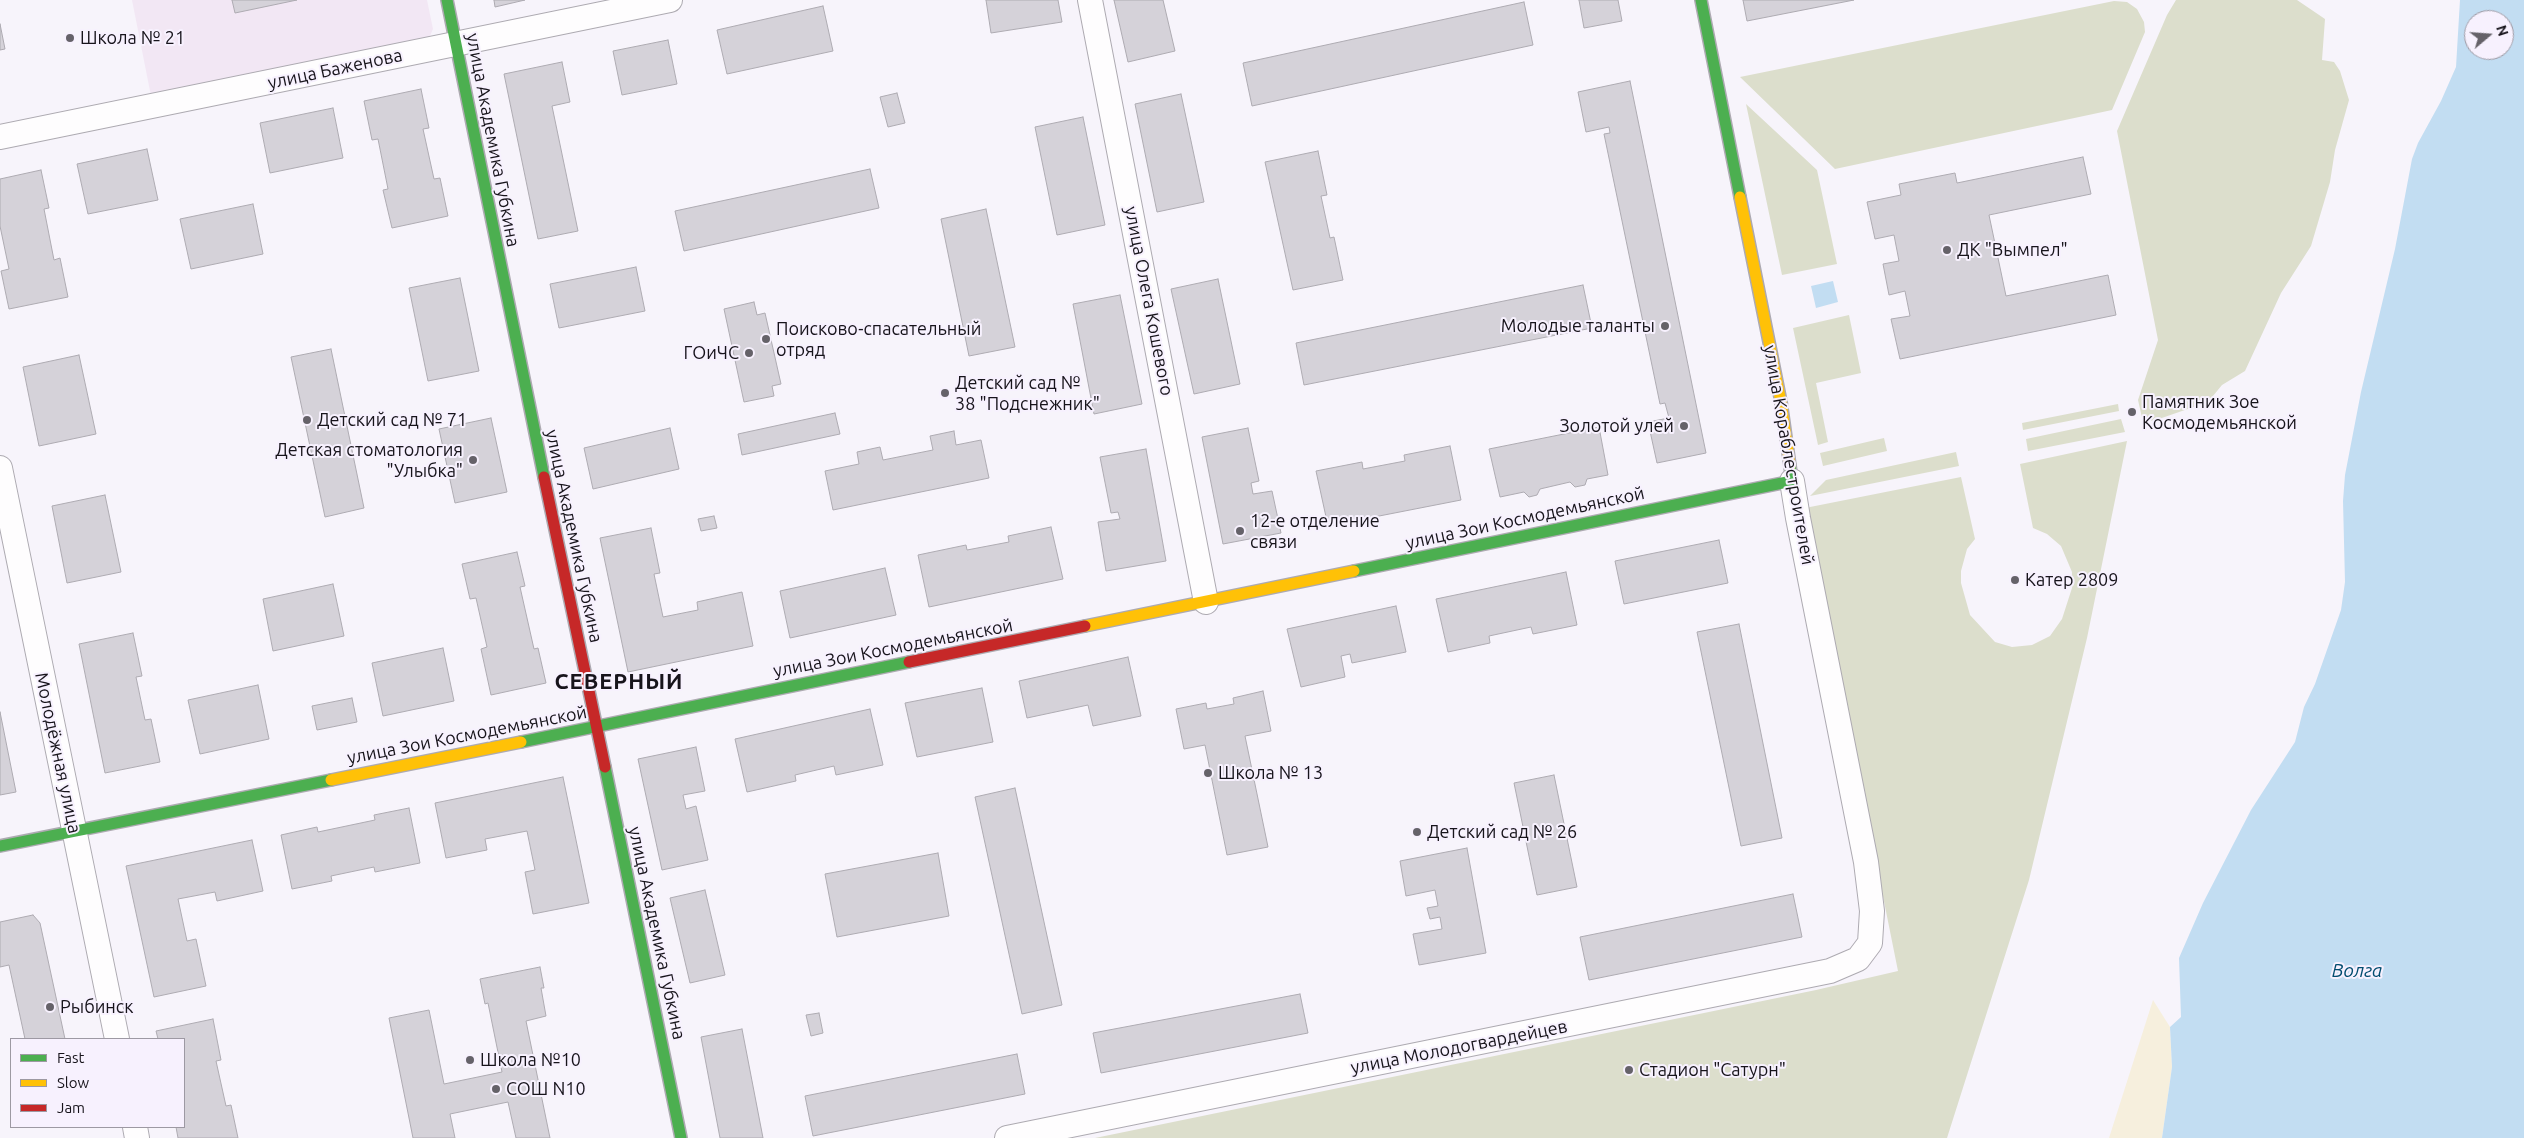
<!DOCTYPE html>
<meta charset="utf-8">
<style>
body{margin:0}
#map{position:relative;width:2524px;height:1138px;overflow:hidden;background:#f7f4fb;font-family:Ubuntu,sans-serif}
canvas{display:block}
.legend{position:absolute;left:10px;top:1038px;width:175px;height:90px;box-sizing:border-box;background:#f7f1fe;border:1px solid #9d99a3;margin:0;padding:6px 9px;list-style:none;font-size:15px;color:#17141b}
.legend li{display:flex;align-items:center;gap:10px;height:25px}
.legend b{width:25px;border:1px solid #9d99a3}
.north{position:absolute;left:2464px;top:10px;width:50px;height:50px;box-sizing:border-box;background:#f7f1fe;border:1px solid #9d99a3;border-radius:50%;rotate:72deg;font-size:14px;font-weight:700;line-height:20px;text-align:center;color:#17141b}
.north::after{content:'';display:block;margin:auto;width:18px;height:22px;background:#656269;clip-path:polygon(50% 0,100% 100%,50% 72%,0 100%)}
</style>
<div id="map">
<canvas width="2524" height="1138"></canvas>
<ul class="legend">
<li><b style="height:6px;background:#4caf50"></b>Fast</li>
<li><b style="height:6px;background:#ffc107"></b>Slow</li>
<li><b style="height:6px;background:#c62828"></b>Jam</li>
</ul>
<div class="north">N</div>
</div>
<script>
const c = document.querySelector('canvas').getContext('2d');
c.lineJoin = 'round';
function fillPath(path, color) {
  c.fillStyle = color;
  c.fill(path, 'evenodd');
}
function shape(rows) {
  const path = new Path2D();
  for (const r of rows) {
    path.moveTo(r[0], r[1]);
    for (let i = 2; i < r.length; i += 2) path.lineTo(r[i], r[i + 1]);
  }
  return path;
}
function stroke(path, color, width, dash) {
  c.strokeStyle = color;
  c.lineWidth = width;
  c.lineCap = dash ? 'butt' : 'round';
  c.setLineDash(dash || []);
  c.stroke(path);
}
function label(font, color, halo, rows, align = 'center') {
  c.font = font + ' Ubuntu,sans-serif';
  c.lineWidth = 4;
  c.setLineDash([]);
  c.textBaseline = 'middle';
  c.strokeStyle = halo;
  c.fillStyle = color;
  for (const [text, x, y, turn = 0] of rows) {
    c.save();
    c.translate(x, y);
    c.rotate((+turn || 0) * Math.PI / 180);
    c.textAlign = isNaN(turn) ? turn : align;
    if (halo) c.strokeText(text, 0, 0);
    c.fillText(text, 0, 0);
    c.restore();
  }
}
fillPath(shape([
 [132,0,427,0,433,29,429,38,151,96]
]), '#f2e7f4');
fillPath(shape([
 [2176,0,2297,0,2325,19,2322,60,2334,62,2340,71,2349,100,2335,150,2330,182,2311,246,2281,293,2245,371,2222,385,2208,402,2156,420,2143,422,2138,400,2158,340,2117,131,2167,15],
 [2114,1,2127,2,2137,9,2144,22,2145,32,2112,110,1835,169,1740,77],
 [1746,104,1817,170,1837,264,1782,275],
 [1849,315,1861,373,1816,383,1828,442,1818,445,1793,328],
 [2118,404,2119,411,2023,430,2022,423],
 [2121,419,2125,432,2028,451,2026,439],
 [1884,438,1887,451,1823,466,1820,453],
 [2127,441,2087,638,2029,880,1947,1138,1095,1138,1816,990,1898,971,1805,508,1961,477,1975,539,1967,549,1961,571,1961,583,1970,615,1995,642,2012,647,2032,645,2050,636,2062,619,2072,588,2072,572,2061,546,2047,534,2033,528,2020,464],
 [1956,452,1959,466,1810,496,1826,480]
]), '#dcdecc');
fillPath(shape([
 [2153,1000,2170,1027,2172,1067,2162,1138,2109,1138]
]), '#f6efdd');
fillPath(shape([
 [2460,0,2524,0,2524,1138,2162,1138,2172,1067,2170,1027,2181,1017,2179,958,2203,903,2251,810,2295,742,2304,707,2315,684,2341,610,2345,582,2343,501,2345,475,2361,392,2395,249,2412,159,2418,143,2441,101,2456,67],
 [2474,20,2504,20,2504,50,2474,50],
 [1833,281,1838,302,1816,308,1811,286]
]), '#c2ddf2');
const building = shape([
 [232,0,297,0,235,13,232,0],
 [494,0,525,0,495,7,494,0],
 [986,0,1058,0,1062,22,991,33,986,0],
 [1114,0,1163,0,1175,51,1128,62,1114,0],
 [1579,0,1618,0,1622,21,1584,28,1579,0],
 [1743,0,1854,0,1747,21,1743,0],
 [1524,2,1533,45,1252,106,1243,63,1524,2],
 [823,6,833,51,727,74,717,30,823,6],
 [0,24,5,49,0,50,0,24],
 [668,40,677,84,622,95,613,51,668,40],
 [562,62,570,102,552,106,578,231,538,239,504,74,562,62],
 [1630,81,1706,453,1657,463,1648,422,1669,418,1665,403,1660,404,1604,134,1610,133,1609,127,1586,132,1578,92,1630,81],
 [421,89,429,128,423,129,434,179,440,178,448,216,392,228,383,190,388,189,378,139,372,140,364,101,421,89],
 [897,93,905,123,888,127,880,97,897,93],
 [1181,94,1204,202,1157,212,1135,104,1181,94],
 [333,108,343,158,270,173,260,123,333,108],
 [1083,117,1105,225,1057,235,1035,127,1083,117],
 [147,149,158,200,88,214,77,164,147,149],
 [1318,151,1327,195,1321,196,1330,238,1334,237,1343,280,1293,290,1265,162,1318,151],
 [2083,157,2091,194,1989,215,2006,296,2108,275,2116,315,1900,359,1891,319,1910,316,1905,291,1889,295,1883,264,1899,261,1894,235,1875,239,1867,202,1901,195,1899,184,1955,173,1957,183,2083,157],
 [870,169,879,208,684,251,675,211,870,169],
 [41,170,49,208,44,209,54,260,60,258,68,297,9,309,1,271,9,269,0,226,0,179,41,170],
 [253,204,263,254,191,269,180,219,253,204],
 [986,209,1015,347,969,356,941,219,986,209],
 [636,267,645,311,559,328,550,284,636,267],
 [460,278,479,371,428,381,409,288,460,278],
 [1218,279,1240,384,1194,394,1171,289,1218,279],
 [1583,285,1592,328,1304,385,1296,343,1583,285],
 [1120,295,1142,404,1094,414,1073,304,1120,295],
 [754,302,757,315,765,313,781,384,772,386,774,396,744,402,724,309,754,302],
 [331,349,364,508,325,517,291,357,331,349],
 [79,355,96,434,39,446,23,367,79,355],
 [835,413,840,434,742,455,738,434,835,413],
 [491,418,507,492,455,503,439,429,491,418],
 [1599,427,1608,475,1587,479,1585,485,1575,487,1570,482,1540,489,1537,495,1529,497,1524,492,1500,497,1489,449,1599,427],
 [670,428,679,469,593,489,584,448,670,428],
 [1248,428,1259,481,1251,483,1253,494,1272,491,1281,533,1223,544,1202,437,1248,428],
 [954,431,956,445,981,440,989,478,833,510,825,471,859,464,857,452,880,447,883,460,933,450,930,436,954,431],
 [1450,446,1461,500,1328,526,1316,471,1362,462,1363,469,1405,461,1404,455,1450,446],
 [1146,449,1166,561,1106,571,1098,522,1120,519,1118,512,1111,513,1100,457,1146,449],
 [105,495,121,572,67,583,52,506,105,495],
 [714,516,717,528,701,531,698,519,714,516],
 [1051,527,1063,579,929,607,918,555,966,545,967,550,1009,542,1008,536,1051,527],
 [651,528,660,573,654,574,663,617,698,610,697,602,742,592,753,646,628,672,600,538,651,528],
 [1719,540,1728,583,1624,604,1615,561,1719,540],
 [517,552,525,586,520,587,534,649,538,648,546,683,491,695,481,649,487,647,476,598,470,599,462,564,517,552],
 [885,568,896,615,790,638,780,591,885,568],
 [1566,572,1577,625,1533,634,1531,627,1489,636,1490,643,1448,652,1436,599,1566,572],
 [333,584,344,636,273,651,263,599,333,584],
 [1396,606,1406,652,1352,663,1350,654,1341,656,1345,677,1301,687,1287,629,1396,606],
 [1739,624,1782,838,1741,846,1697,632,1739,624],
 [133,633,142,676,136,677,145,720,151,719,160,762,105,773,79,644,133,633],
 [443,648,454,701,383,716,372,663,443,648],
 [1128,657,1141,716,1093,726,1088,705,1027,718,1019,681,1128,657],
 [258,685,269,739,200,754,188,700,258,685],
 [982,688,993,742,917,757,905,703,982,688],
 [1263,691,1271,731,1245,736,1268,847,1227,855,1205,745,1184,749,1176,709,1206,703,1207,709,1234,704,1233,698,1263,691],
 [352,698,357,722,317,730,312,706,352,698],
 [870,709,883,765,836,775,834,766,795,775,796,781,747,792,735,739,870,709],
 [0,712,16,792,0,795,0,712],
 [696,747,705,791,683,795,686,809,696,806,708,860,662,870,638,759,696,747],
 [1554,775,1577,887,1537,895,1514,783,1554,775],
 [563,777,589,903,533,914,525,872,535,870,527,831,485,839,487,850,446,858,435,803,563,777],
 [1015,788,1062,1005,1022,1014,975,797,1015,788],
 [409,808,420,863,375,872,374,867,331,876,332,881,292,889,281,835,317,827,318,832,375,820,374,815,409,808],
 [252,840,263,891,217,901,215,892,178,899,187,941,196,939,206,986,154,997,126,866,252,840],
 [1467,848,1486,953,1419,965,1413,934,1442,929,1440,917,1430,919,1427,908,1438,906,1435,890,1406,896,1400,861,1467,848],
 [938,853,949,916,837,937,825,874,938,853],
 [705,890,725,975,690,983,670,898,705,890],
 [1793,894,1802,937,1589,980,1580,937,1793,894],
 [33,915,40,923,65,1039,25,1039,9,965,0,967,0,922,33,915],
 [540,967,544,988,541,988,546,1016,526,1021,550,1138,516,1138,508,1102,450,1114,455,1138,413,1138,389,1018,429,1010,444,1084,502,1072,488,1003,485,1004,480,979,540,967],
 [1300,994,1308,1033,1101,1073,1093,1033,1300,994],
 [819,1013,823,1033,811,1036,806,1015,819,1013],
 [213,1019,221,1060,216,1061,226,1106,231,1105,238,1138,178,1138,176,1127,184,1127,184,1039,158,1039,156,1031,213,1019],
 [742,1029,763,1138,720,1138,701,1037,742,1029],
 [1017,1054,1025,1094,813,1136,805,1096,1017,1054]
]);
fillPath(building, '#d5d2d9');
stroke(building, '#aeabb2', 1);
const street = shape([
 [1090,0,1206,602],
 [0,137,670,0],
 [0,468,117,1039],
 [135,1127,137,1138],
 [1007,1138,1830,971,1858,959,1870,943,1872,911,1866,862,1798,518,1792,481]
]);
const fast = shape([
 [447,0,544,477],
 [1701,0,1740,197],
 [1354,571,1792,481,1790,466],
 [521,742,909,662],
 [605,767,681,1138],
 [0,846,331,780]
]);
const slow = shape([
 [1740,197,1781,402,1790,466],
 [1085,626,1354,571],
 [331,780,521,742]
]);
const jam = shape([
 [544,477,605,767],
 [909,662,1085,626]
]);
stroke(street, '#adaab1', 26);
stroke(fast, '#adaab1', 14);
stroke(slow, '#adaab1', 14);
stroke(jam, '#adaab1', 14);
stroke(street, '#fefdfe', 24);
stroke(fast, '#4caf50', 11);
stroke(slow, '#ffc107', 11);
stroke(jam, '#c62828', 11);
for (const [x, y, r, color] of [
 [70,38,5,"#656269"],
 [1947,250,5,"#656269"],
 [1665,326,5,"#656269"],
 [766,339,5,"#656269"],
 [749,353,5,"#656269"],
 [945,393,5,"#656269"],
 [2132,412,5,"#656269"],
 [307,420,5,"#656269"],
 [1684,426,5,"#656269"],
 [473,460,5,"#656269"],
 [1240,531,5,"#656269"],
 [2015,580,5,"#656269"],
 [1208,773,5,"#656269"],
 [1417,832,5,"#656269"],
 [50,1007,5,"#656269"],
 [470,1060,5,"#656269"],
 [1629,1070,5,"#656269"],
 [496,1089,5,"#656269"]
]) {
  const dot = new Path2D();
  dot.arc(x, y, r, 0, 2 * Math.PI);
  c.fillStyle = color;
  c.fill(dot);
  stroke(dot, '#f7f1fe', 2);
}
label('18px', '#17141b', '#f7f1fe', [
 ["Школа № 21",80,38],
 ["ДК \"Вымпел\"",1957,250],
 ["Молодые таланты",1655,326,"right"],
 ["Поисково-спасательный",776,329],
 ["отряд",776,350],
 ["ГОиЧС",739,353,"right"],
 ["Детский сад №",955,383],
 ["38 \"Подснежник\"",955,404],
 ["Памятник Зое",2142,402],
 ["Космодемьянской",2142,423],
 ["Детский сад № 71",317,420],
 ["Золотой улей",1674,426,"right"],
 ["Детская стоматология",463,450,"right"],
 ["\"Улыбка\"",463,471,"right"],
 ["12-е отделение",1250,521],
 ["связи",1250,542],
 ["Катер 2809",2025,580],
 ["Школа № 13",1218,773],
 ["Детский сад № 26",1427,832],
 ["Рыбинск",60,1007],
 ["Школа №10",480,1060],
 ["Стадион \"Сатурн\"",1639,1070],
 ["СОШ N10",506,1089]
], 'left');
label('18px', '#17141b', '#f7f1fe', [
 ["улица Баженова",335,69,-12],
 ["улица Академика Губкина",493,140,79],
 ["улица Олега Кошевого",1149,301,79],
 ["улица Кораблестроителей",1789,455,80],
 ["улица Зои Космодемьянской",1525,518,-12],
 ["улица Академика Губкина",574,536,78],
 ["улица Зои Космодемьянской",893,648,-11],
 ["улица Зои Космодемьянской",467,735,-11],
 ["Молодёжная улица",58,753,78],
 ["улица Академика Губкина",657,933,78],
 ["улица Молодогвардейцев",1459,1047,-11]
]);
label('italic 19px', '#014c6f', '#f7f1fe', [
 ["Волга",2357,971]
]);
c.letterSpacing = '1px';
label('bold 22px', '#17141b', '#f7f1fe', [
 ["СЕВЕРНЫЙ",619,682]
]);
c.letterSpacing = '0px';
</script>
